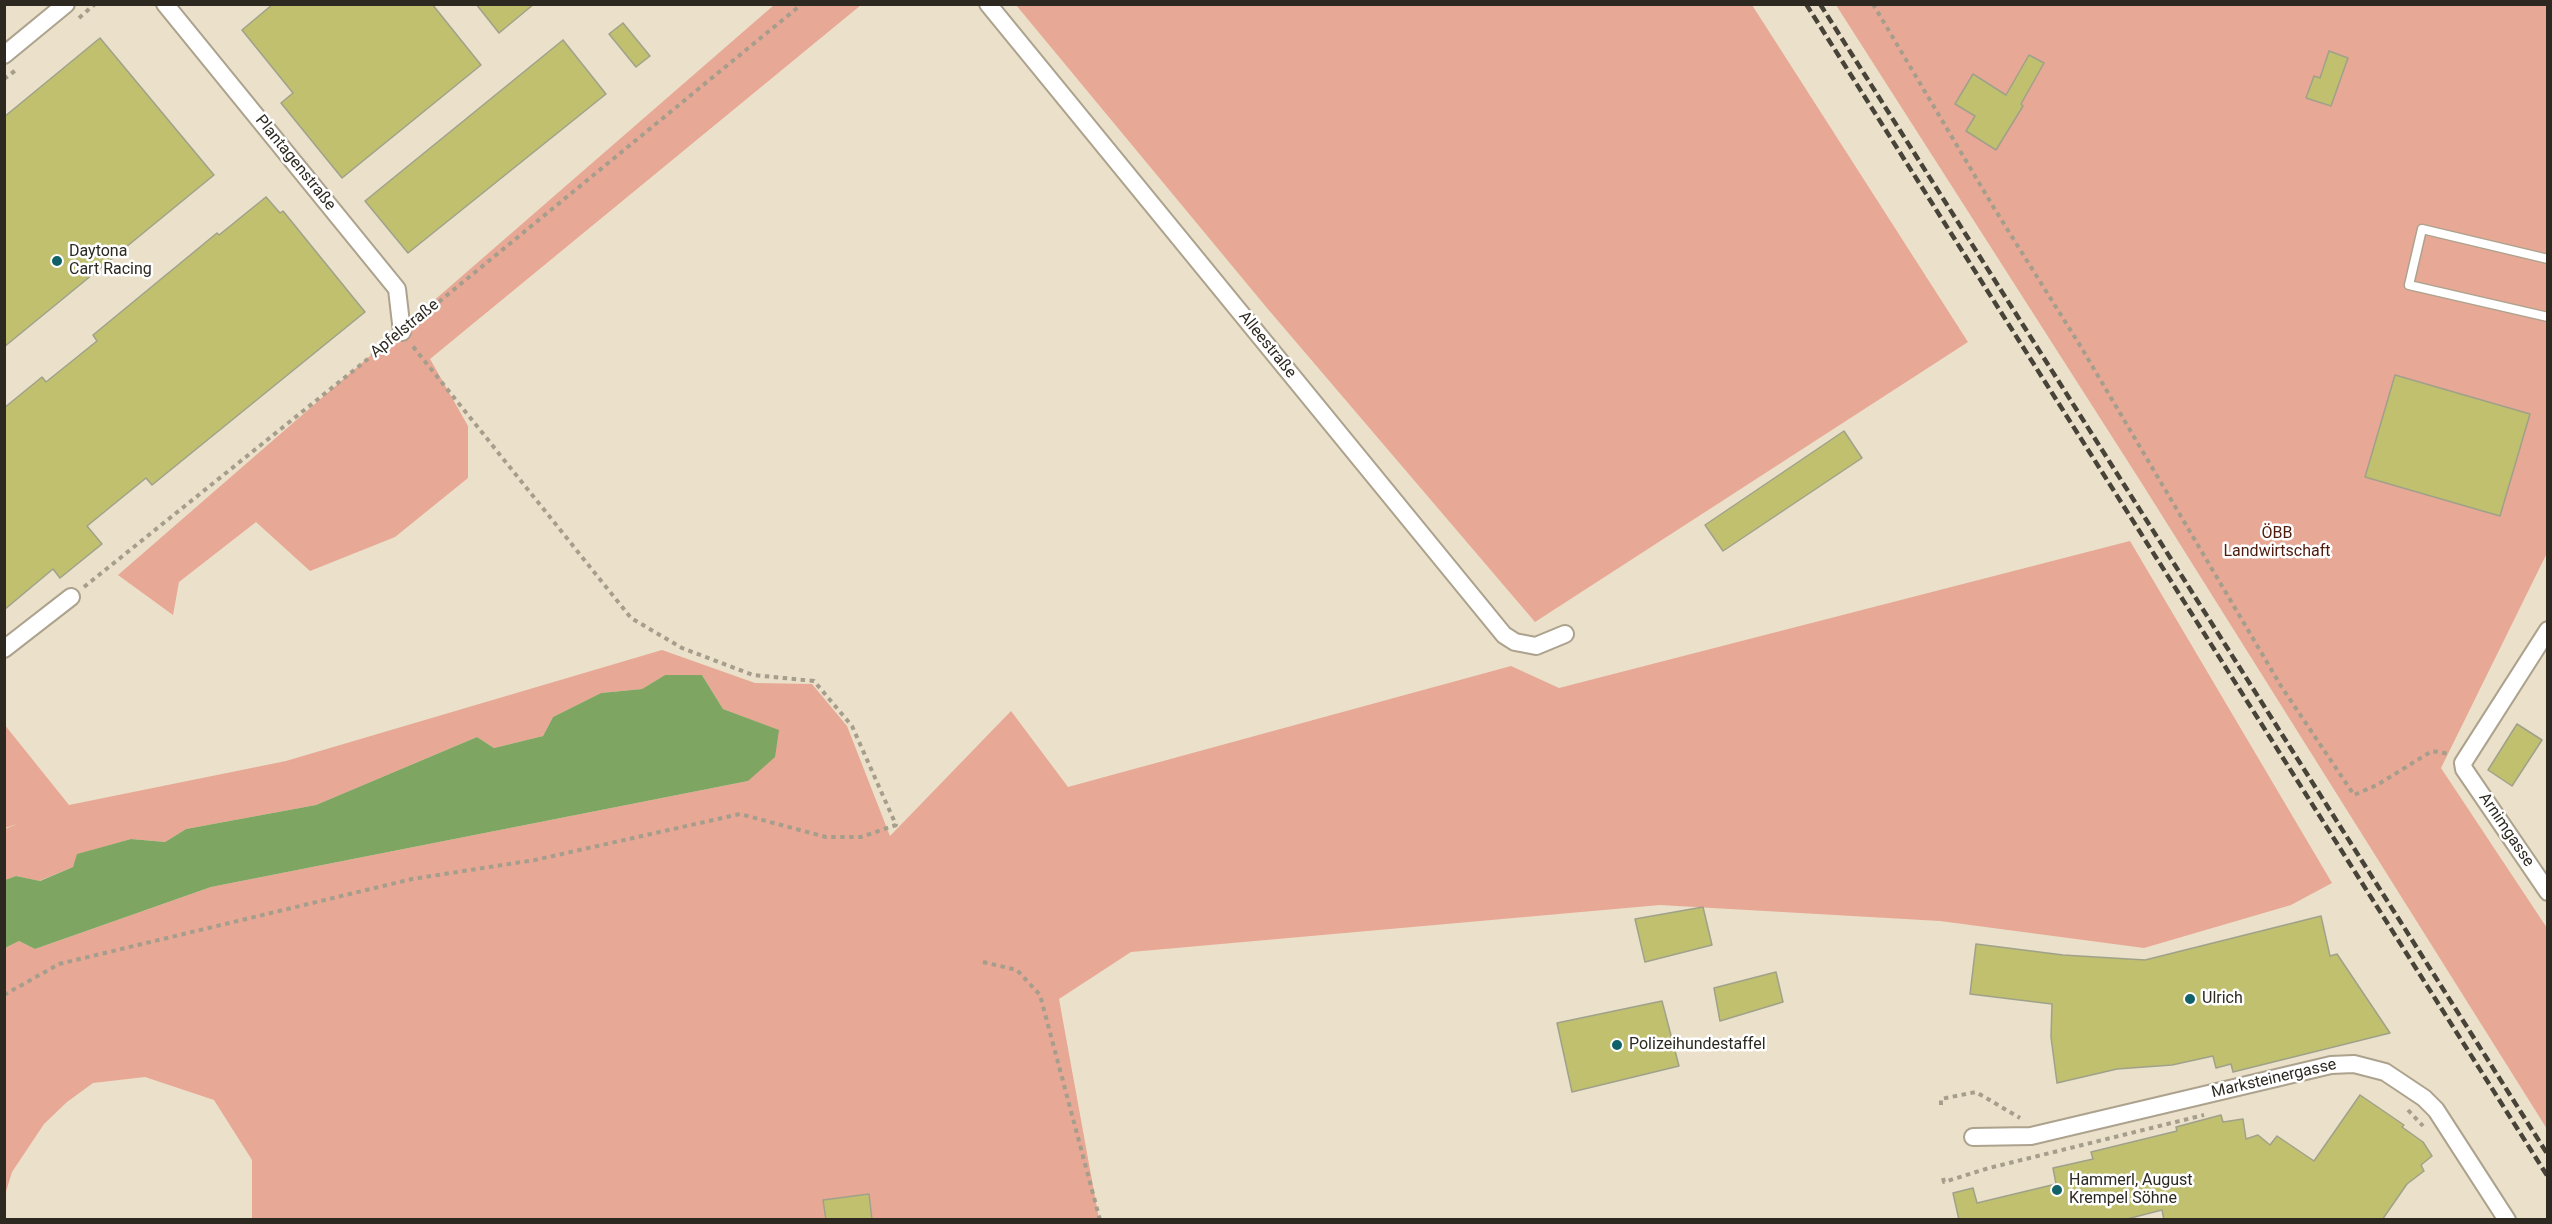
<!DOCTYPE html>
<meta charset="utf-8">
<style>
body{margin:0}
#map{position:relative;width:2552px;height:1224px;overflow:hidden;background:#ebe0c9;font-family:Roboto,sans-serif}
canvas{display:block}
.frame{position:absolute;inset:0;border:6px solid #2d2921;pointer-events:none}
</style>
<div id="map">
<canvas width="2552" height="1224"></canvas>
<div class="frame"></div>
</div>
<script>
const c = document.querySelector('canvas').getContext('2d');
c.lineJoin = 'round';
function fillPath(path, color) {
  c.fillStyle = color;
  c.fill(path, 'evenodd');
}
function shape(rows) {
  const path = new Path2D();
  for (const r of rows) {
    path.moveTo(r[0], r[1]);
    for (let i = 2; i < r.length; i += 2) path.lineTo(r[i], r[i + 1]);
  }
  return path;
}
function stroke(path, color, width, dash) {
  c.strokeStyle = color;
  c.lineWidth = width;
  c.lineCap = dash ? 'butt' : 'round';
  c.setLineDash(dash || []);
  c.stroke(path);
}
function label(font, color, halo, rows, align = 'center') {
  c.font = font + ' Roboto,sans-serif';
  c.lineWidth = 5;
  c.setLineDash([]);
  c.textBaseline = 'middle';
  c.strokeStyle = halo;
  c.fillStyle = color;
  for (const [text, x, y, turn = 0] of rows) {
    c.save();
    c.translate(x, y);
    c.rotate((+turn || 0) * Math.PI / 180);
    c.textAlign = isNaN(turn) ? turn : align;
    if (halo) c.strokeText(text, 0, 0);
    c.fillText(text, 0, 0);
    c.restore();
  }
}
fillPath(shape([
 [774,5,861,5,430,359,468,426,468,478,395,537,310,571,256,522,179,582,173,615,118,575],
 [1016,5,1752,5,1968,342,1535,622,1267,308],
 [1836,5,2547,5,2547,553,2441,768,2547,928,2547,1129,2141,482],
 [2130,541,2332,883,2291,905,2144,948,1940,921,1660,905,1131,952,1059,999,1099,1219,252,1219,252,1160,214,1100,145,1077,93,1083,67,1102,44,1124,12,1172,5,1195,5,948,19,941,35,949,211,887,748,781,778,730,723,709,702,675,665,675,642,689,601,693,553,717,543,736,494,748,477,737,316,805,186,829,165,842,131,839,78,854,73,867,39,881,16,876,5,880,5,829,17,824,5,828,4,724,69,805,286,761,662,650,755,683,812,684,847,726,890,836,1011,711,1068,787,1511,666,1559,688]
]), '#e7a896');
fillPath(shape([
 [665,675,702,675,723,709,779,730,775,757,748,781,211,887,35,949,19,941,5,948,5,880,16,876,40,881,73,867,77,854,131,839,165,842,186,829,316,805,477,737,494,748,543,736,553,717,601,693,642,689]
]), '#7ea561');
const building = shape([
 [273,4,432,4,481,65,342,178,281,103,293,93,242,30,273,4],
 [476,4,534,4,499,33,476,4],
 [623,23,650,56,636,67,609,34,623,23],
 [100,38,214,175,4,347,4,117,100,38],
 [563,40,606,94,408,253,365,201,563,40],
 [2329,51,2348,58,2331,106,2306,98,2314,76,2320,78,2329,51],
 [2029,55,2044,63,2021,104,2023,106,1996,150,1966,131,1975,116,1955,104,1973,74,2006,95,2029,55],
 [266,197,280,213,283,211,365,312,152,485,146,478,87,526,102,544,60,578,53,569,4,610,4,408,42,377,46,382,97,341,93,335,217,233,219,235,266,197],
 [2395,375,2530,414,2500,516,2365,477,2395,375],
 [1844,431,1862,458,1723,551,1705,525,1844,431],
 [2517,724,2542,740,2512,786,2488,770,2517,724],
 [1703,907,1712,945,1645,962,1635,919,1703,907],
 [2321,916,2330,956,2337,954,2390,1033,2233,1072,2231,1064,2216,1068,2213,1056,2172,1065,2117,1069,2057,1083,2051,1037,2052,1004,1970,994,1976,944,2063,955,2145,960,2321,916],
 [1776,972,1783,1002,1720,1021,1714,988,1776,972],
 [1662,1001,1679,1066,1572,1092,1557,1023,1662,1001],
 [2360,1095,2404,1125,2402,1127,2423,1142,2432,1156,2421,1165,2424,1171,2407,1184,2382,1220,2164,1220,2162,1210,2123,1220,1959,1220,1953,1193,1973,1188,1977,1203,2056,1184,2053,1168,2093,1159,2091,1152,2177,1131,2176,1127,2221,1115,2223,1122,2243,1119,2246,1139,2258,1135,2270,1145,2277,1136,2314,1161,2360,1095],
 [869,1194,872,1220,826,1220,823,1200,869,1194]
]);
fillPath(building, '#c0c06f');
stroke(building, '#a0a18a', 1.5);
const lane = shape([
 [2548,259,2422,229,2409,285,2548,317]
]);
const street = shape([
 [165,4,397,289,402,332],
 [988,4,1504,635,1515,642,1536,646,1565,634],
 [4,55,66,4],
 [2548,630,2463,763,2464,769,2548,892],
 [4,649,71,597],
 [1973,1137,2031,1136,2331,1065,2354,1064,2385,1072,2424,1098,2436,1110,2507,1220]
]);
stroke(lane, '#aca28d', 11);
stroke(street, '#aca28d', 20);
stroke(shape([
 [1873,4,1994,208,2081,347,2281,686,2354,795,2377,785,2432,751,2450,754],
 [79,18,95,4],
 [4,79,16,70],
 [418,319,802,4],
 [84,587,389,342],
 [983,962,1017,970,1040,995,1100,1220],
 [4,995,59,964,412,879,535,860,740,814,826,837,861,837,896,825,852,726,814,681,753,675,682,648,631,618,411,344],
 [1941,1105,1941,1099,1976,1092,2020,1118],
 [2408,1110,2423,1126],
 [1943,1178,1944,1182,1989,1168,2204,1115]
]), '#a69e8c', 4, [4.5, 4.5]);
stroke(lane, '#fff', 8);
stroke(street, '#fff', 16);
stroke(shape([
 [1806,4,2548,1177],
 [1820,4,2548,1155]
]), '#484339', 4.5, [9, 4.5]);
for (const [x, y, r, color] of [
 [57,261,6,"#116169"],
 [2190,999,6,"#116169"],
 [1617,1045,6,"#116169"],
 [2057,1190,6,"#116169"]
]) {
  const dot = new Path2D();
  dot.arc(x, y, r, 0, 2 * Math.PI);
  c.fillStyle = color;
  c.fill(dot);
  stroke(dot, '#fff', 2);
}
label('16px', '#2d2921', '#fff', [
 ["Plantagenstraße",295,163,51],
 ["Apfelstraße",405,329,-39],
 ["Alleestraße",1267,345,51],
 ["Arnimgasse",2506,830,56],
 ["Marksteinergasse",2274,1079,-13]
]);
label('16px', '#2d2921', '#fff', [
 ["Daytona",69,252],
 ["Cart Racing",69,270],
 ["Ulrich",2202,999],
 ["Polizeihundestaffel",1629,1045],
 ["Hammerl, August",2069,1181],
 ["Krempel Söhne",2069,1199]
], 'left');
label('16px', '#4e1b0c', '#fff', [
 ["ÖBB",2277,534],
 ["Landwirtschaft",2277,552]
]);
</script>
